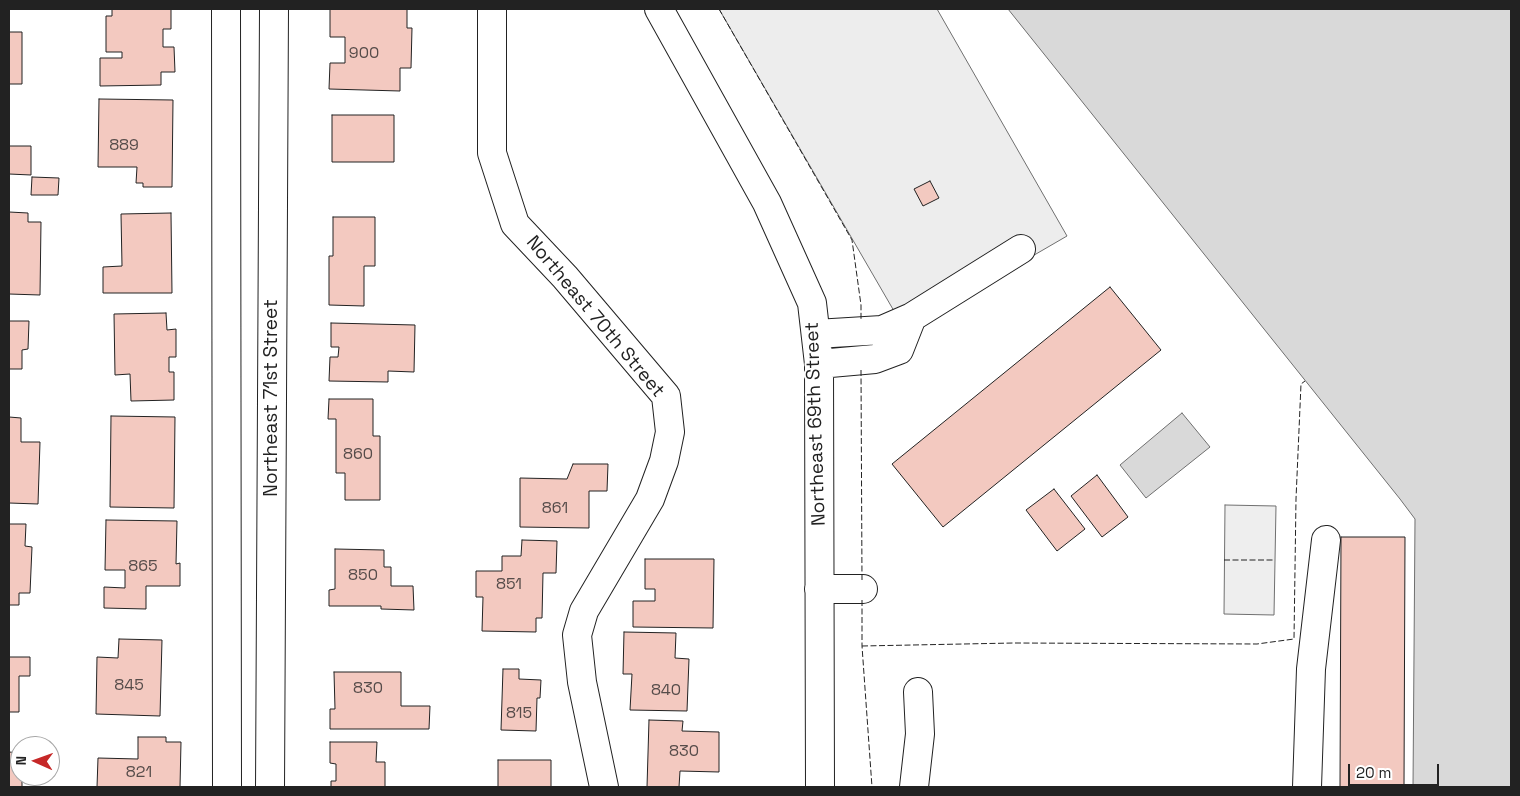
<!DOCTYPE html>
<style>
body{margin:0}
#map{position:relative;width:1520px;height:796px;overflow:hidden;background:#fff;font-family:"Space Grotesk",sans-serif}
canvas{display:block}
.frame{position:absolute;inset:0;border:10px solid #222;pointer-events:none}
.north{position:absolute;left:10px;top:736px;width:50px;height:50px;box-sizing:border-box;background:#fff;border:1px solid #a7a7a7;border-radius:50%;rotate:272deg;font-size:14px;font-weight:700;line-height:20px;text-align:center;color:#222}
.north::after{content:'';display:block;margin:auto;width:18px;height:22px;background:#c62828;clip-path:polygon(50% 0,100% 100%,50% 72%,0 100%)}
.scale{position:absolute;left:1348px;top:764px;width:91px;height:22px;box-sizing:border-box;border:2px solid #222;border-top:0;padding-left:6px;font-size:15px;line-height:18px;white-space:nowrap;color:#222;-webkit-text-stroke:4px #fff;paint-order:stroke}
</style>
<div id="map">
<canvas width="1520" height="796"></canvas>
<div class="frame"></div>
<div class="north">N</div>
<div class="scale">20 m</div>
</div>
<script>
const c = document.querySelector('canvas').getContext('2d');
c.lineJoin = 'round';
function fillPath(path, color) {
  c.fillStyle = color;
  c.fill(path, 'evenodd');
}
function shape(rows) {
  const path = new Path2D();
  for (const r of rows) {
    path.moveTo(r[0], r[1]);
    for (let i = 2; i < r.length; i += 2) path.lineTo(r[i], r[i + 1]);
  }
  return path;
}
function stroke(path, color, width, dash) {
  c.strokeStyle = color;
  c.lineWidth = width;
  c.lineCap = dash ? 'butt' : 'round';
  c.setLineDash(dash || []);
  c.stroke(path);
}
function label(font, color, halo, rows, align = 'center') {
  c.font = font + ' "Space Grotesk",sans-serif';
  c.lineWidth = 4;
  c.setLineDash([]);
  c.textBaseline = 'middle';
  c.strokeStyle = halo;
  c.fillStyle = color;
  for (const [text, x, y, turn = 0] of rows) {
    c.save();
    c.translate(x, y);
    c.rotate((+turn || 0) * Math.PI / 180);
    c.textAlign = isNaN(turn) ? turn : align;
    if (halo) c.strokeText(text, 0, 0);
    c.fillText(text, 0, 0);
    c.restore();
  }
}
const green = shape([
 [1225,505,1276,506,1274,615,1224,614,1225,505]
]);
fillPath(green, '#eee');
stroke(green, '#6f6f6f', 1);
const parking = shape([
 [719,9,937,9,1067,236,905,330,719,9]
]);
fillPath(parking, '#ededed');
stroke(parking, '#6f6f6f', 1);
const water = shape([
 [1008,9,1511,9,1511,787,1413,787,1415,519,1400,499,1008,9],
 [1182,413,1210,447,1146,498,1120,465,1182,413]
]);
fillPath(water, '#d9d9d9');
stroke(water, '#6f6f6f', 1);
const building = shape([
 [112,9,171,9,171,29,163,29,163,47,174,47,175,72,161,72,161,85,100,86,100,58,122,58,122,52,106,52,106,16,112,16,112,9],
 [330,9,414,9,407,9,407,28,412,28,411,68,400,68,400,91,329,89,330,63,345,63,345,37,330,37,330,9],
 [9,32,22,32,22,84,9,84,9,32],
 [99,99,173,100,172,187,143,187,143,183,136,183,137,167,98,167,99,99],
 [332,115,394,115,394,162,332,162,332,115],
 [9,146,31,146,31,175,9,174,9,146],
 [32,177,59,178,58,195,31,195,32,177],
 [930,181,939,198,923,206,914,189,930,181],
 [9,212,28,213,28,222,41,222,40,295,9,294,9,212],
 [171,213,172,293,103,293,103,267,122,266,121,214,171,213],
 [333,217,375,217,375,266,364,266,364,306,329,305,329,256,333,256,333,217],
 [1110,287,1161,350,943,527,892,464,1110,287],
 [166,313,167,330,176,329,176,357,169,357,169,372,174,372,174,400,131,401,130,374,115,375,114,314,166,313],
 [9,321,29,321,28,349,22,350,22,369,9,369,9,321],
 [331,323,415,325,414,372,388,371,388,382,329,381,330,357,338,357,339,347,331,347,331,323],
 [329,399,373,399,373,436,380,436,380,500,345,500,345,473,336,473,336,419,328,419,329,399],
 [111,416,175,417,174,508,110,507,111,416],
 [9,417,21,418,21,442,40,442,38,504,9,503,9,417],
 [573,464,608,464,607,491,589,491,589,528,520,527,520,478,567,479,573,464],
 [1097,475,1128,517,1102,537,1071,496,1097,475],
 [1054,489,1085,529,1057,551,1026,510,1054,489],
 [106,520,177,521,176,564,180,563,180,586,146,586,146,609,104,608,104,587,125,588,125,570,105,570,106,520],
 [9,524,26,524,25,546,32,547,30,593,19,593,19,605,9,605,9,524],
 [1341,537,1405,537,1404,787,1340,787,1341,537],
 [522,540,557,541,556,573,543,573,542,618,536,618,536,632,482,631,483,597,476,597,476,571,502,571,502,556,521,556,522,540],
 [335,549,384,550,384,567,391,567,391,586,413,586,414,610,381,609,381,606,329,606,329,590,335,589,335,549],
 [645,559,714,559,713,628,633,627,633,601,655,601,655,589,645,589,645,559],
 [624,632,676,633,675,658,689,659,687,711,630,710,632,674,623,674,624,632],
 [119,639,162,640,160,716,96,714,97,657,118,658,119,639],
 [9,657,30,657,30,676,19,676,19,712,9,712,9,657],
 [503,669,519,669,519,679,541,680,540,698,537,698,536,731,501,730,503,669],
 [334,672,401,672,401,706,430,706,429,729,330,729,330,709,335,709,334,672],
 [649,720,683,721,682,731,719,732,719,772,680,771,679,787,647,787,649,720],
 [138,737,166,737,166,742,181,742,180,787,97,787,98,758,138,759,138,737],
 [330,742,377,742,376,762,385,762,385,787,331,787,331,781,336,781,336,764,330,763,330,742],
 [9,752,20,753,20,776,22,776,22,787,9,787,9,752],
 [498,760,551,760,551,787,498,787,498,760]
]);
fillPath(building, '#f3c9c0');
stroke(building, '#222', 1);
const minor = shape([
 [226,9,227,787],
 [492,9,492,153,515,224,565,277,666,396,670,432,664,461,650,499,584,611,577,635,582,682,604,787],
 [659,9,767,203,812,303,819,364,820,787],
 [912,317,1021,249],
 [816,334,882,330,912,317,899,350,875,359,819,364],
 [819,589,863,589],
 [270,787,274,9],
 [914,787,920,734,918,692],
 [1307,787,1311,669,1326,540]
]);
stroke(minor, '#222', 30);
stroke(minor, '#fff', 28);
stroke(shape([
 [719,9,852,240,861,305,861,320],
 [861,370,862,580],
 [1224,560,1275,560],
 [862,600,862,646,872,787],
 [862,646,1014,643,1257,644,1294,639,1296,499,1301,384,1305,381]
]), '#222', 1, [6, 2.5]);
label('16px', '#564c4a', null, [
 ["900",364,54],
 ["889",124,146],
 ["860",358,455],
 ["861",555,509],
 ["865",143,567],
 ["850",363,576],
 ["851",509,585],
 ["845",129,686],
 ["830",368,689],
 ["840",666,691],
 ["815",519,714],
 ["830",684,752],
 ["821",139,773]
]);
label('19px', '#222', '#fff', [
 ["Northeast 70th Street",595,317,50],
 ["Northeast 71st Street",272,398,-90],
 ["Northeast 69th Street",816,424,-92]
]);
</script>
